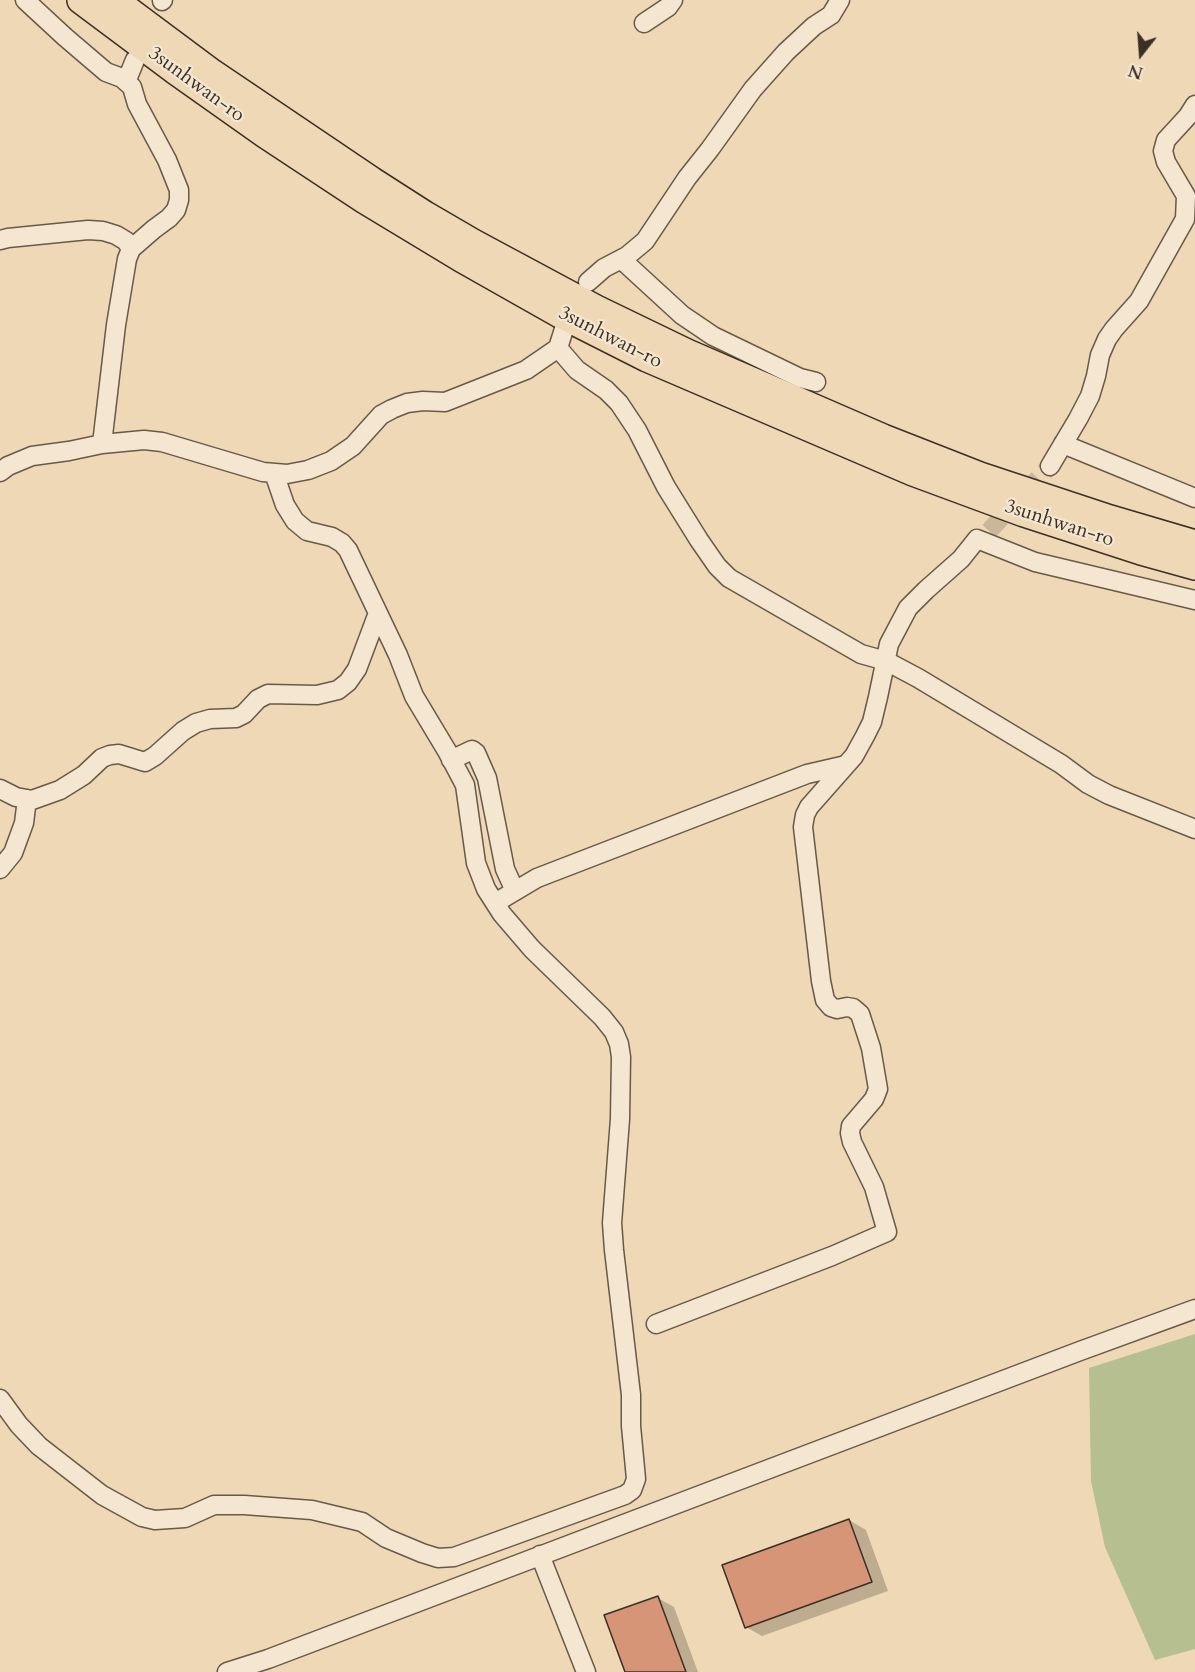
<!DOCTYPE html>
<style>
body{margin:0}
#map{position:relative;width:1195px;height:1672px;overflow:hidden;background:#eed8b6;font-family:Cardo,serif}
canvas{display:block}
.north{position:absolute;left:1111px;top:24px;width:60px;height:60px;-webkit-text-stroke:4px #f4e6d0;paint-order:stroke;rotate:197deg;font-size:16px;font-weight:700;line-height:24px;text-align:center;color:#3b2f25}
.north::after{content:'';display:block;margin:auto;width:21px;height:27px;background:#3b2f25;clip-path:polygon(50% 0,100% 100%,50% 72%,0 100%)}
</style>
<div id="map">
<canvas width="1195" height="1672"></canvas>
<div class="north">N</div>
</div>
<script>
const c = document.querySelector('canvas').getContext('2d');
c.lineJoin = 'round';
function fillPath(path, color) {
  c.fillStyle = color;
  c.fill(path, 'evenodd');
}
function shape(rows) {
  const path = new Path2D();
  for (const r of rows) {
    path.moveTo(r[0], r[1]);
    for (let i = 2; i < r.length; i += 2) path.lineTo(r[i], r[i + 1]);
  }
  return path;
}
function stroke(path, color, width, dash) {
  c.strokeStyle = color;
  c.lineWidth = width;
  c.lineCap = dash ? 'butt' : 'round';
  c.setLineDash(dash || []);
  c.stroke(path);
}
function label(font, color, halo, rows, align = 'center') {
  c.font = font + ' Cardo,serif';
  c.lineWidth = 4.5;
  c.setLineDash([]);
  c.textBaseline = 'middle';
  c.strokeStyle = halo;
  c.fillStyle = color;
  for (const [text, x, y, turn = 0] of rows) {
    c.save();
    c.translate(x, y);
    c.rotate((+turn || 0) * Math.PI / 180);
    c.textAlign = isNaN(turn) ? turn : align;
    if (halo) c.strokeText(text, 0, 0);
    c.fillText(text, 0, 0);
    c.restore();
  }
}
fillPath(shape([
 [1195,1334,1195,1649,1155,1660,1105,1547,1091,1481,1089,1368]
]), '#b5bf90');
fillPath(shape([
 [849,1520,866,1530,888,1591,762,1636,746,1627],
 [658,1598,674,1607,698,1672,627,1672]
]), '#0003');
const building = shape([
 [849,1519,872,1582,745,1628,722,1565,849,1519],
 [658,1596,686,1672,625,1672,604,1615,658,1596]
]);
fillPath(building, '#d79577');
stroke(building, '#3b2f25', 1.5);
stroke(shape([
 [989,531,1050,466]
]), '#cab699', 18, [18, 9]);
const minor = shape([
 [25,0,65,37,106,72,122,78,132,87,137,104,167,160,179,190,179,200,176,210,169,218,154,229,131,249,127,259,116,325,102,444],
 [162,1,163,0],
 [644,23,668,7,673,0],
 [126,82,135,60],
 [0,240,8,238,88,230,103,231,116,235,126,241,131,249],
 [621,259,682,315,713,336,800,378,816,382],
 [588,282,604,268,627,256,645,241,687,178,710,149,753,89,786,52,814,26,831,15,840,0],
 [558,348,577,370,606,390,619,403,637,430,666,487,699,540,717,566,729,578,861,654,886,661,918,678,1061,764,1088,784,1109,795,1195,829],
 [1063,444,1195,498],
 [1050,466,1078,419,1090,396,1096,376,1100,355,1107,339,1114,329,1139,301,1185,219,1186,196,1166,162,1163,151,1166,140,1188,116,1195,105],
 [0,472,8,466,32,456,69,451,102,444,144,440,162,442,263,472,287,474,308,470,331,461,353,446,381,415,392,409,407,403,423,401,445,402,526,370,558,348,564,329],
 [451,760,472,750,476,753,487,778,505,869,515,891],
 [0,789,16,797,32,800,60,790,84,775,102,758,110,755,119,754,145,762,155,756,183,731,196,723,210,719,236,718,244,714,258,699,268,694,317,695,338,690,348,682,357,669,378,613],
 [0,869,13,853,24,823,27,799],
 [495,903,537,878,807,774,846,765],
 [656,1324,832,1256,887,1232,874,1187,852,1142,850,1133,851,1126,874,1099,878,1089,871,1048,860,1014,853,1008,847,1007,837,1009,831,1007,825,1000,821,981,803,827,805,815,809,807,854,756,865,736,872,722,878,697,889,644,908,608,926,590,961,559,977,539,1035,562,1195,600],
 [0,1399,19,1425,39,1446,102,1495,142,1517,155,1520,185,1518,214,1505,244,1505,312,1510,362,1522,386,1538,422,1553,438,1558,454,1557,625,1495,632,1490,636,1479,631,1426,631,1395,614,1250,612,1223,620,1119,621,1057,619,1044,614,1032,602,1017,532,949,502,914,486,889,476,863,465,785,447,751,414,696,398,655,348,550,342,543,332,537,307,531,295,521,285,505,274,473],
 [540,1555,586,1672],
 [227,1672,268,1659,1080,1351,1195,1309]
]);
const highway = shape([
 [81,0,176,71,265,134,365,200,461,258,560,314,647,358,913,472,1024,513,1141,551,1195,566],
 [114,0,212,73,372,181,425,215,473,243,596,309,687,353,883,438,980,476,1110,519,1195,544]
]);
stroke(minor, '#685949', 21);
stroke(highway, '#3b2f25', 30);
stroke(minor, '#f4e6d0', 18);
stroke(highway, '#eed8b6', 27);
label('20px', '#3b2f25', '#f4e6d0', [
 ["3sunhwan-ro",196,85,36],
 ["3sunhwan-ro",610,338,27],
 ["3sunhwan-ro",1059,524,18]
]);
</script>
